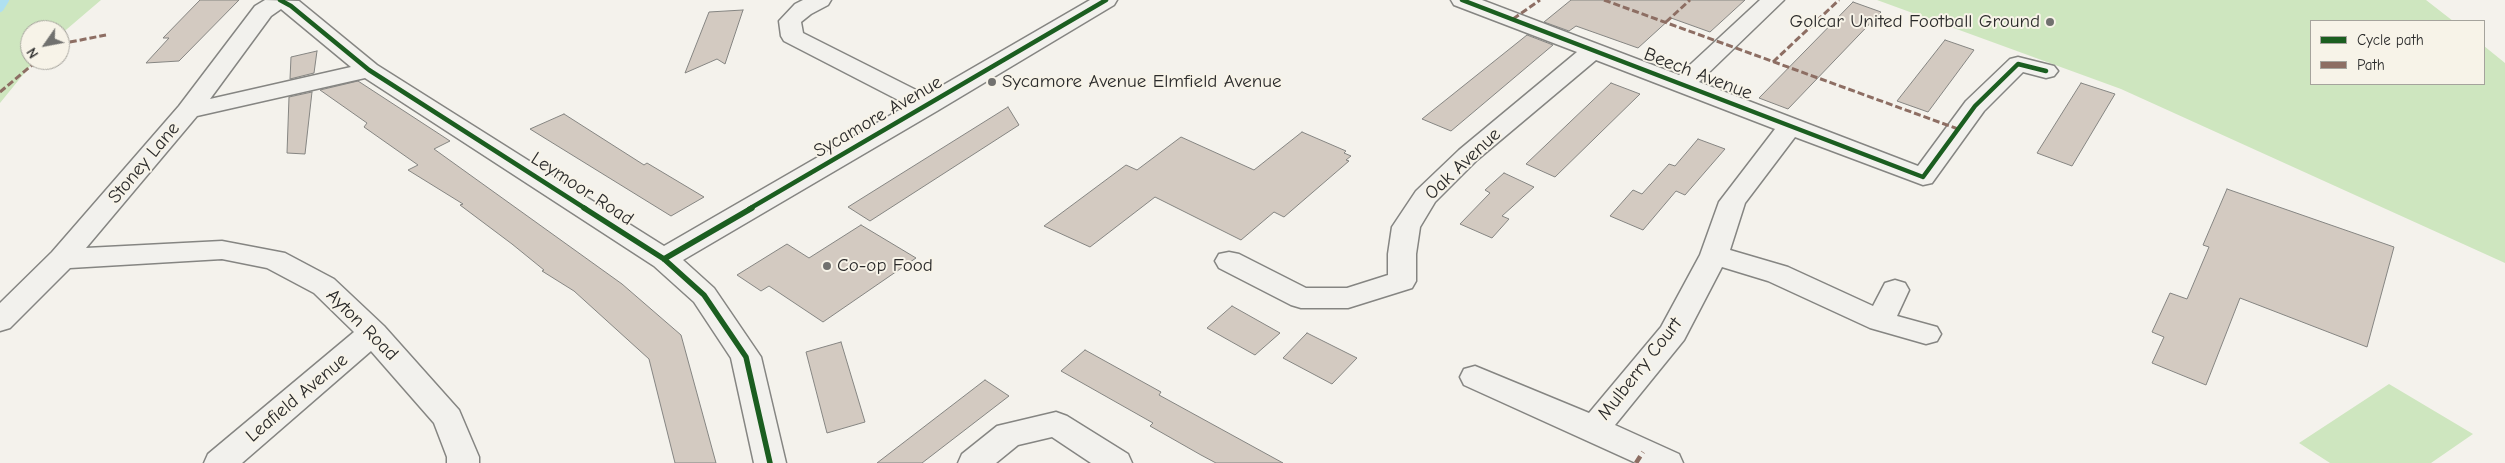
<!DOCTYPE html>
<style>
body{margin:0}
#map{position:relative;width:2505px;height:463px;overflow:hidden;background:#f4f2ec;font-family:"Comic Neue",sans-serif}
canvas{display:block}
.legend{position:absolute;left:2310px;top:20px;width:175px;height:65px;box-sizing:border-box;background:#f7f3e8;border:1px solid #a5a39c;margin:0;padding:6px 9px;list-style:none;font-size:15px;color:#2b2b2b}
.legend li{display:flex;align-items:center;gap:10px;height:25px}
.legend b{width:25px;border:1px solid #a5a39c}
.north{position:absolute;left:20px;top:20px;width:50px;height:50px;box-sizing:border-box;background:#f7f3e8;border:1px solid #a5a39c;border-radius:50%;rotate:237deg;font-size:14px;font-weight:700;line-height:20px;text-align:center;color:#2b2b2b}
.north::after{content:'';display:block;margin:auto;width:18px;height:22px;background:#71716f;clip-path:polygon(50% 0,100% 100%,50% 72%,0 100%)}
</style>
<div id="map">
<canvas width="2505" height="463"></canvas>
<ul class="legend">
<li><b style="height:6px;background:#1b5e20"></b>Cycle path</li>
<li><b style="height:6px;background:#8d6e63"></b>Path</li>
</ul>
<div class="north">N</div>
</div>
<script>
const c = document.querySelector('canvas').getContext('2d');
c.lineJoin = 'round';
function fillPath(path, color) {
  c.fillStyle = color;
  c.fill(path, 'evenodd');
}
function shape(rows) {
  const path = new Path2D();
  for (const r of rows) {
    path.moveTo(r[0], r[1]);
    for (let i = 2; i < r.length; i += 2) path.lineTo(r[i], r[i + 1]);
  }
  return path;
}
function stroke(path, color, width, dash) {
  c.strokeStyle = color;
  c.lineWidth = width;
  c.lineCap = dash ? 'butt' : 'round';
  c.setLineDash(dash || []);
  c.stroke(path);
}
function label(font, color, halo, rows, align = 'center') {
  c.font = font + ' "Comic Neue",sans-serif';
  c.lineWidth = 4;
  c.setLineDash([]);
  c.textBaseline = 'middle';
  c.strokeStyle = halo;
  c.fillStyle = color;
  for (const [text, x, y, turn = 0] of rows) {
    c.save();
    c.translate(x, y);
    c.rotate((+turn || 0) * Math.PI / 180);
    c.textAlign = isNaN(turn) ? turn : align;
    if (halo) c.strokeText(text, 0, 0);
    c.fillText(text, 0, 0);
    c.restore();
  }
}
fillPath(shape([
 [0,0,101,0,60,35,60,30,30,30,30,60,35,60,0,103],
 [1877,0,2426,0,2453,21,2311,21,2311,84,2484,84,2484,46,2505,63,2505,263,2121,89],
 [2389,384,2473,434,2431,463,2330,463,2299,443]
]), '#cee6bf');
stroke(shape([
 [0,8,5,0]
]), '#afe0f1', 8);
const building = shape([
 [200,0,239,0,179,61,146,63,169,38,163,38,200,0],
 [1571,0,1745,0,1710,32,1671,18,1638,48,1576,26,1569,31,1544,22,1571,0],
 [1853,2,1881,12,1788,109,1759,98,1853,2],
 [743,10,725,64,717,59,685,73,709,12,743,10],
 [1527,35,1553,45,1451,131,1422,119,1527,35],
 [1945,40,1974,50,1928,112,1897,101,1945,40],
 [317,51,314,73,290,79,291,57,317,51],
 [358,81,450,141,434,149,622,284,681,335,716,463,675,463,649,359,574,291,542,271,544,270,512,244,460,205,463,204,408,170,418,165,364,127,367,123,320,90,358,81],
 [1611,83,1640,94,1555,177,1526,164,1611,83],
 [2081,83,2115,94,2072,166,2037,153,2081,83],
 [312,92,305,154,287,153,289,97,312,92],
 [1008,107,1019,125,870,221,848,207,1008,107],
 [564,114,644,165,647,163,704,197,671,216,530,129,564,114],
 [1302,132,1346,151,1344,153,1351,156,1346,160,1349,161,1284,217,1274,212,1241,240,1155,197,1090,247,1044,226,1126,165,1137,170,1181,137,1254,170,1302,132],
 [1698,139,1725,149,1685,195,1676,191,1643,230,1610,216,1633,190,1642,194,1669,164,1675,166,1698,139],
 [1504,173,1534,187,1502,216,1509,219,1492,238,1460,224,1490,193,1485,190,1504,173],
 [2227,189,2394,247,2367,347,2240,298,2206,385,2152,363,2164,337,2152,332,2170,293,2187,299,2209,247,2203,245,2227,189],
 [861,225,916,258,823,322,769,286,761,291,737,275,787,244,809,258,861,225],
 [1232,306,1280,333,1255,355,1207,328,1232,306],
 [1307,333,1357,358,1332,384,1283,358,1307,333],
 [841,342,865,422,827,433,806,352,841,342],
 [1085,350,1161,392,1159,395,1283,463,1216,463,1201,455,1150,426,1153,423,1061,371,1085,350],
 [985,380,1009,396,922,463,877,463,985,380]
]);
fillPath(building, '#d3cac1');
stroke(building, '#858582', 1);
const minor = shape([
 [265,0,299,1,377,65,664,246,908,105,784,41,781,36,779,21,795,4,803,0,831,0,828,5,811,14,801,22,803,33,926,95,1090,0,1117,0,1114,5,937,111,683,260,714,288,761,357,786,463,754,463,731,358,694,302,654,266,365,78,197,116,86,248,222,241,285,253,334,279,384,326,459,410,479,457,479,463,447,463,447,457,434,423,371,351,242,463,204,463,208,454,354,332,314,293,267,268,222,259,70,268,10,328,0,331,0,303,52,252,179,106,255,6,265,0],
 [281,9,351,67,210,99,271,16,281,9],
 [1451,0,1482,0,1679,75,1760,0,1784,0,1699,82,1918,166,1966,101,2010,59,2018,57,2054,66,2058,71,2054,76,2046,78,2023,72,1984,111,1932,183,1923,185,1795,137,1745,203,1730,250,1788,267,1873,306,1885,283,1895,280,1905,283,1909,290,1897,316,1937,327,1941,334,1937,341,1926,344,1870,328,1768,281,1722,267,1684,340,1615,425,1679,454,1683,463,1636,463,1464,385,1460,377,1464,369,1475,366,1589,413,1661,327,1700,255,1719,202,1775,129,1596,60,1477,160,1435,202,1420,227,1416,254,1416,281,1412,288,1348,308,1301,308,1291,305,1219,268,1215,261,1219,254,1229,252,1239,254,1306,288,1347,288,1388,275,1388,254,1392,227,1416,191,1459,150,1577,52,1454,5,1451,0],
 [1056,412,1067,416,1128,454,1132,463,1091,463,1052,437,1018,445,996,463,958,463,962,454,997,426,1056,412]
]);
stroke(minor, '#858582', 3);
fillPath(minor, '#f2f1ed');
stroke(shape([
 [1604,0,1958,129],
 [1513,19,1540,0],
 [1666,22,1690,0],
 [60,44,106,35],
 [1773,62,1839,0],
 [0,92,38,60]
]), '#8d6e63', 3, [7, 3]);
stroke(shape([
 [1636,463,1643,452]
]), '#8d6e63', 4.5, [8, 4.5]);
stroke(shape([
 [280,0,291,6,369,70,586,209],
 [1462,0,1923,177,1975,106,2018,64,2046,71],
 [749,209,1106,0]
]), '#1b5e20', 4.5);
stroke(shape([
 [584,208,664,259,704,295,746,357,770,463],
 [664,259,752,208]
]), '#1b5e20', 5.5);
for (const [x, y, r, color] of [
 [2050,22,5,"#71716f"],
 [992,82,5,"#71716f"],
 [827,266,5,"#71716f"]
]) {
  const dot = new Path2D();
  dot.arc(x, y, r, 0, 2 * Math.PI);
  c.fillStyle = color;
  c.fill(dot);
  stroke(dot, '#f7f3e8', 2);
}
label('19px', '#2b2b2b', '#f7f3e8', [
 ["Golcar United Football Ground",2040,22,"right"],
 ["Sycamore Avenue Elmfield Avenue",1002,82],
 ["Co-op Food",837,266]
], 'left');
label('19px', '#2b2b2b', '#f7f3e8', [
 ["Beech Avenue",1698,74,21],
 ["Sycamore Avenue",878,117,-30],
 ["Stoney Lane",144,163,-50],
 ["Oak Avenue",1463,164,-43],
 ["Leymoor Road",582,189,33],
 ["Ayton Road",362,325,45],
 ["Mulberry Court",1640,369,-52],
 ["Leafield Avenue",297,398,-40]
]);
</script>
